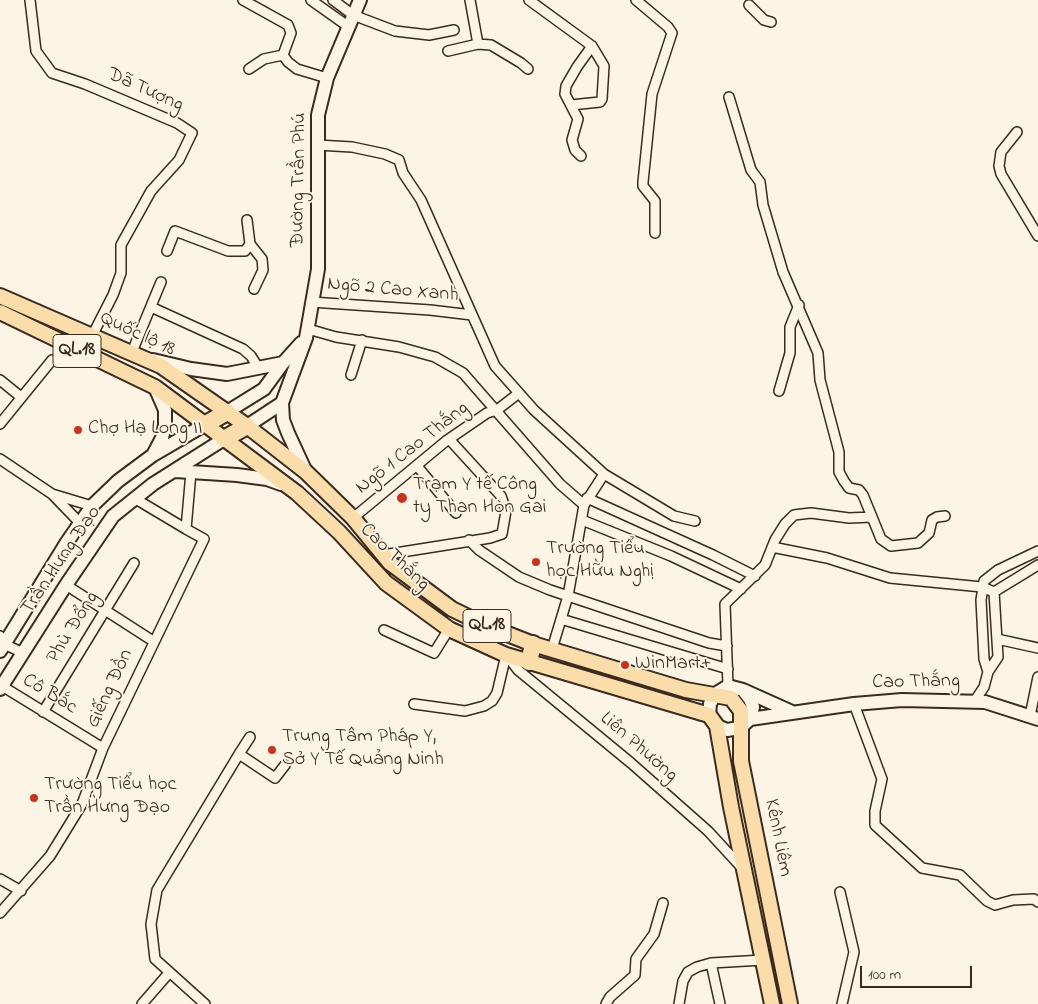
<!DOCTYPE html>
<meta charset="utf-8">
<style>
body{margin:0}
#map{position:relative;width:1038px;height:1004px;overflow:hidden;background:#fcf5e5;font-family:"Indie Flower",sans-serif}
canvas{display:block}
.scale{position:absolute;left:860px;top:966px;width:112px;height:22px;box-sizing:border-box;border:2px solid #3b2a1e;border-top:0;padding-left:6px;font-size:15px;line-height:18px;white-space:nowrap;color:#3b2a1e;-webkit-text-stroke:4px #fcf5e5;paint-order:stroke}
</style>
<div id="map">
<canvas width="1038" height="1004"></canvas>
<div class="scale">100 m</div>
</div>
<script>
const c = document.querySelector('canvas').getContext('2d');
c.lineJoin = 'round';
function shape(rows) {
  const path = new Path2D();
  for (const r of rows) {
    path.moveTo(r[0], r[1]);
    for (let i = 2; i < r.length; i += 2) path.lineTo(r[i], r[i + 1]);
  }
  return path;
}
function stroke(path, color, width, dash) {
  c.strokeStyle = color;
  c.lineWidth = width;
  c.lineCap = dash ? 'butt' : 'round';
  c.setLineDash(dash || []);
  c.stroke(path);
}
function label(font, color, halo, rows, align = 'center') {
  c.font = font + ' "Indie Flower",sans-serif';
  c.lineWidth = 4;
  c.setLineDash([]);
  c.textBaseline = 'middle';
  c.strokeStyle = halo;
  c.fillStyle = color;
  for (const [text, x, y, turn = 0] of rows) {
    c.save();
    c.translate(x, y);
    c.rotate((+turn || 0) * Math.PI / 180);
    c.textAlign = isNaN(turn) ? turn : align;
    if (halo) c.strokeText(text, 0, 0);
    c.fillText(text, 0, 0);
    c.restore();
  }
}
const street = shape([
 [30,0,36,51,52,73,85,84,177,123,192,133,179,160,151,191,121,245,121,273,113,295,92,336],
 [243,0,288,25,291,33,283,55,288,62,297,69,327,78],
 [311,0,349,27],
 [333,0,353,15,395,31,429,35,454,30],
 [470,0,478,44],
 [529,0,592,46,604,66,602,99,600,102,571,105],
 [636,0,668,27,672,33,652,94,643,182,643,186,655,201,655,233],
 [749,5,764,20,771,22],
 [448,51,478,44,491,45,521,63,528,69],
 [249,69,264,59,283,55],
 [729,97,751,170,760,182,763,205,783,272,818,353,820,380,839,452,839,472,844,481,849,488,859,490,863,495,881,539,891,546,918,543,929,533,932,520,937,517,945,516],
 [1017,132,1001,152,999,166,1001,174,1038,236],
 [317,145,352,147,385,154,399,160,403,173,421,200,495,366,534,410,604,474,674,516,695,521],
 [581,156,575,150,572,140,578,119,565,94,566,86,577,67,592,46],
 [250,244,262,259,263,270,254,289],
 [167,251,175,231,228,251,245,251,250,244,247,220],
 [311,302,430,310,472,315],
 [151,307,243,349,251,356,259,369],
 [308,329,336,337,399,347,435,357,463,373,560,484,584,505],
 [132,352,161,282],
 [351,375,362,340],
 [0,380,21,397],
 [779,391,790,353,790,327,799,305],
 [0,424,52,360],
 [0,459,52,494,92,506],
 [417,466,456,513],
 [52,494,79,522],
 [134,498,186,529],
 [587,498,713,555,755,576],
 [353,518,446,441,487,413,497,410,519,393],
 [582,520,671,556,741,589],
 [469,540,479,550,519,577,550,590,709,643,727,646],
 [772,547,827,558,890,578,982,587,994,592],
 [383,555,490,538,502,534,506,511,501,496,449,439],
 [66,585,153,641],
 [561,619,728,669],
 [384,630,434,653,449,629],
 [0,636,4,644,23,653],
 [997,639,1038,648],
 [552,649,568,596,584,505,604,474],
 [508,657,518,670,631,763,708,831,743,869],
 [988,672,998,657,994,592,1038,565],
 [2,686,103,748],
 [728,686,725,604,765,565,775,540,785,524,794,515,811,513,849,518,872,517],
 [974,702,984,687,988,672,984,659,981,600,984,581,998,570,1038,551],
 [414,704,465,711,484,706,492,701,497,693,506,655],
 [854,704,882,779,875,811,875,825,922,868,960,875,987,901,995,905,1013,900,1034,899,1038,902],
 [43,712,134,563],
 [1030,716,1038,677],
 [239,754,250,737],
 [0,879,21,891],
 [840,892,854,952,842,1004],
 [0,913,50,856,82,804,103,748,204,539,186,529,191,472],
 [711,963,720,1004],
 [142,1004,169,973],
 [205,1004,155,959,151,924,157,890,239,754,275,778,285,765],
 [606,1004,610,997,635,975,636,959,654,934,663,903],
 [679,1004,683,981,688,972,697,967,711,963,763,960]
]);
const secondary = shape([
 [153,360,191,369,227,374,283,363],
 [282,403,283,420,288,433,306,472],
 [227,412,264,389,283,363,301,343],
 [247,426,282,403,306,338,318,269,318,115,327,78,360,0],
 [153,455,162,438,165,425,165,410,155,387],
 [175,471,237,475,267,479,281,484],
 [0,651,67,542,92,506,118,481,153,455,206,424],
 [0,689,66,585,113,516,153,484,224,439],
 [709,715,710,704,715,694,728,686,743,690,792,712],
 [750,719,854,704,902,700,985,702,1038,719],
 [717,726,727,730,740,728,750,719,753,707,750,699,743,690]
]);
const primary = shape([
 [0,296,161,366,247,426,306,472,353,518,390,563,452,609,487,626,533,644,686,690,731,698,741,711,741,761,790,1004],
 [0,312,155,387,297,493,339,532,386,583,449,629,506,655,709,715,717,726,731,807,772,1004]
]);
const highway = shape([
 [206,424,227,412],
 [224,439,247,426],
 [529,662,533,644]
]);
stroke(street, '#3b2a1e', 12);
stroke(secondary, '#3b2a1e', 16);
stroke(primary, '#3b2a1e', 18);
stroke(highway, '#3b2a1e', 20);
stroke(street, '#fcf5e5', 9);
stroke(secondary, '#fcf5e5', 12);
stroke(primary, '#faddab', 14);
stroke(highway, '#faddab', 16);
for (const [x, y, r, color] of [
 [78,430,5,"#c8321e"],
 [402,498,6,"#c8321e"],
 [536,562,5,"#c8321e"],
 [625,665,5,"#c8321e"],
 [272,750,5,"#c8321e"],
 [34,798,5,"#c8321e"]
]) {
  const dot = new Path2D();
  dot.arc(x, y, r, 0, 2 * Math.PI);
  c.fillStyle = color;
  c.fill(dot);
  stroke(dot, '#fcf5e5', 2);
}
for (const [x, y, w] of [
 [77,351,48],
 [487,626,48]
]) {
  const box = new Path2D();
  box.roundRect(x - w / 2, y - 16.5, w, 33, 4);
  c.fillStyle = '#fcf5e5';
  c.fill(box);
  stroke(box, '#3b2a1e', 1);
}
label('bold 19px', '#3b2a1e', null, [
 ["QL.18",77,351],
 ["QL.18",487,626]
]);
label('20px', '#3b2a1e', '#fcf5e5', [
 ["Dã Tượng",145,91,24],
 ["Đường Trần Phú",300,180,-89],
 ["Ngõ 2 Cao Xanh",393,291,5],
 ["Quốc lộ 18",137,335,25],
 ["Ngõ 1 Cao Thắng",413,449,-38],
 ["Cao Thắng",394,558,44],
 ["Trần Hưng Đạo",62,561,-56],
 ["Phù Đổng",74,628,-58],
 ["Cao Thắng",916,683,-1],
 ["Giếng Đồn",111,689,-65],
 ["Cô Bắc",49,695,31],
 ["Liên Phường",638,748,41],
 ["Kênh Liêm",777,838,79]
]);
label('20px', '#3b2a1e', '#fcf5e5', [
 ["Chợ Hạ Long II",88,430],
 ["Trạm Y tế Công",413,486],
 ["ty Than Hòn Gai",413,509],
 ["Trường Tiểu",546,550],
 ["học Hữu Nghị",546,573],
 ["WinMart+",635,665],
 ["Trung Tâm Pháp Y,",282,738],
 ["Sở Y Tế Quảng Ninh",282,761],
 ["Trường Tiểu học",44,786],
 ["Trần Hưng Đạo",44,809]
], 'left');
</script>
